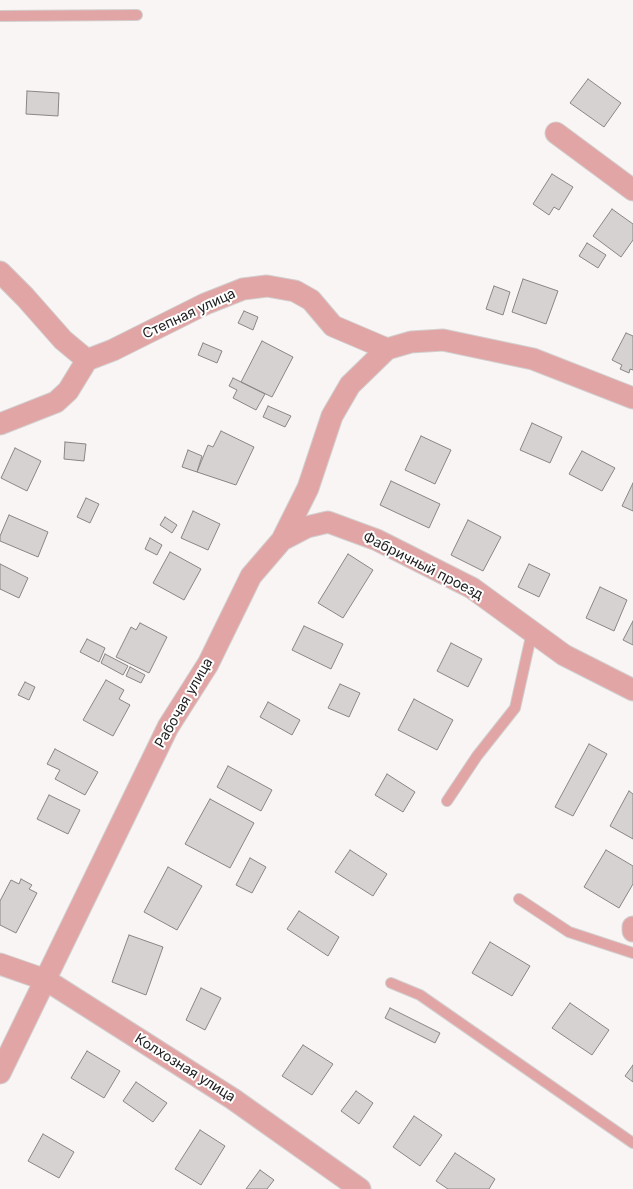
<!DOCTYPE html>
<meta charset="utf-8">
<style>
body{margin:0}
canvas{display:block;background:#faf5f5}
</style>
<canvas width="633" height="1189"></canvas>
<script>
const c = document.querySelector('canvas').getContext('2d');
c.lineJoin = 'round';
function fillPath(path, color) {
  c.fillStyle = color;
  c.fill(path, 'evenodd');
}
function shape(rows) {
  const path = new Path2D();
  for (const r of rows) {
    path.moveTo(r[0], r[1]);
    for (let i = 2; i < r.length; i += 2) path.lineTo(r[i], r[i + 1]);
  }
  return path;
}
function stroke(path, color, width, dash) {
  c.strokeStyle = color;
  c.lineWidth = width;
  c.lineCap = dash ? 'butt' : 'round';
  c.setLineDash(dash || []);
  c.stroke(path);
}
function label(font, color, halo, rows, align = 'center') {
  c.font = font + ' Inter,sans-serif';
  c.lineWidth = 4;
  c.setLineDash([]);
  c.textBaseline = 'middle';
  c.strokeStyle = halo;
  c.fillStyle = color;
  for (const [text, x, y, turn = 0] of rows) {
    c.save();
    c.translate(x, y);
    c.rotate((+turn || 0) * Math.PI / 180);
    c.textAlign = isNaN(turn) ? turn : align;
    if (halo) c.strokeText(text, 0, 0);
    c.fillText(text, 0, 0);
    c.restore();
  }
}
const building = shape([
 [588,79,621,103,604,127,570,103,588,79],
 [27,91,59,93,58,116,26,114,27,91],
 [552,174,573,187,559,210,554,207,549,215,533,204,552,174],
 [612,209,633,224,633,240,621,257,593,236,612,209],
 [587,243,606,255,598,268,579,256,587,243],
 [523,279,558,291,546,324,512,312,523,279],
 [494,286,510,292,503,315,486,309,494,286],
 [244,311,258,317,253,330,238,323,244,311],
 [626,333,633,336,633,370,630,369,629,373,620,369,622,365,612,360,626,333],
 [262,341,293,357,272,397,241,382,262,341],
 [203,343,222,351,217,363,198,355,203,343],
 [233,378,265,394,256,410,233,398,237,390,229,386,233,378],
 [268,406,291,416,285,427,263,417,268,406],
 [532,423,562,437,550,463,520,450,532,423],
 [221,431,254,447,236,485,197,472,208,445,213,447,221,431],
 [421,436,451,450,435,484,405,470,421,436],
 [65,442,86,444,84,461,64,459,65,442],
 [15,448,41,461,27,491,1,478,15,448],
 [188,450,202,456,197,472,182,467,188,450],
 [582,451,615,468,602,491,569,474,582,451],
 [391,481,440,504,429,528,380,505,391,481],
 [633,483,633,511,622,506,633,483],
 [86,498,99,504,90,523,77,517,86,498],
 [193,511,220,524,208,550,181,538,193,511],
 [9,515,48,532,38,557,0,541,0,536,9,515],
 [165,517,177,525,172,533,160,525,165,517],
 [468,520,501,537,483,571,451,555,468,520],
 [150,538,162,545,157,555,145,549,150,538],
 [170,552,201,569,184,600,153,583,170,552],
 [348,554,373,570,343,618,318,603,348,554],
 [0,564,28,578,19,598,0,589,0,564],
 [529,564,550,574,539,597,518,587,529,564],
 [600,587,627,600,614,631,586,618,600,587],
 [633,621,633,645,623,640,633,621],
 [140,623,167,637,149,673,116,657,131,627,136,630,140,623],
 [304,626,343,644,331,669,292,650,304,626],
 [87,639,105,648,99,662,80,652,87,639],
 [451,643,482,659,468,687,437,671,451,643],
 [105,654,128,666,123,675,101,663,105,654],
 [130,667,145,675,141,683,126,676,130,667],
 [106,680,124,690,119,699,130,705,113,736,83,720,106,680],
 [25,682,35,687,29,700,18,695,25,682],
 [340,684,360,693,349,717,328,708,340,684],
 [414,699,453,720,437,750,398,730,414,699],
 [268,702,300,720,292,735,260,717,268,702],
 [589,744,607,754,573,816,555,807,589,744],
 [55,749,98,772,85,795,55,779,60,770,47,764,55,749],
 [228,766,272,790,261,811,217,787,228,766],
 [387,774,415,792,403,812,375,795,387,774],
 [629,791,633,794,633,839,610,826,629,791],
 [49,795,80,810,68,834,37,819,49,795],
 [210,799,254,823,230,868,185,844,210,799],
 [350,850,387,874,373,896,335,872,350,850],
 [606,850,633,866,633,884,619,908,584,887,606,850],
 [250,858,266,867,252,893,236,885,250,858],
 [168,867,202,886,177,930,144,912,168,867],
 [21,879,32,885,29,889,37,893,16,933,0,925,0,901,11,880,19,884,21,879],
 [299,911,339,937,328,956,287,929,299,911],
 [129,935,163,947,146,995,112,982,129,935],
 [490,942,530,966,512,996,472,973,490,942],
 [201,988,221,998,205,1030,186,1020,201,988],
 [570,1003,609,1030,592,1055,552,1028,570,1003],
 [390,1008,440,1033,435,1043,385,1018,390,1008],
 [303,1045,333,1064,312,1095,282,1076,303,1045],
 [87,1051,120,1071,104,1098,71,1078,87,1051],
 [633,1065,633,1082,625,1076,633,1065],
 [136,1082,167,1103,153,1122,123,1101,136,1082],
 [356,1091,373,1103,359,1124,341,1111,356,1091],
 [414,1116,442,1135,420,1166,393,1147,414,1116],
 [200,1130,225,1146,201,1185,175,1169,200,1130],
 [43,1134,74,1152,59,1178,28,1161,43,1134],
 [455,1153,495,1179,489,1189,448,1189,436,1181,455,1153],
 [260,1170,274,1180,267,1189,246,1189,260,1170]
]);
fillPath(building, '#d7d2d2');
stroke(building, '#8a8686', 1);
const lane = shape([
 [0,16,137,15],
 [447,801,477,756,515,708,532,632],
 [519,899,569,932,633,953],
 [391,983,420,995,633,1143]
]);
const street = shape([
 [556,133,633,190],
 [0,272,25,297,63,340,87,360],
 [0,424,56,402,68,391,87,360,113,350,205,304,243,289,267,286,295,291,311,300,333,326,387,349],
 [282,540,307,527,328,522,377,540,472,588,564,655,633,690],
 [633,927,633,931],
 [0,964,46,980,233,1099,360,1189],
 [0,1073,168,727,208,664,251,576,282,540,308,488,332,416,350,385,387,349,411,342,443,340,533,359,633,398]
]);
stroke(lane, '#d3cfcf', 12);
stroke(street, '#d3cfcf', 23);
stroke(lane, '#e1a5a5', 10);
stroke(street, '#e1a5a5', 21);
label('14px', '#232121', '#fff', [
 ["Степная улица",189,314,-25],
 ["Фабричный проезд",423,566,27],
 ["Рабочая улица",184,703,-60],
 ["Колхозная улица",185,1068,32]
]);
</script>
